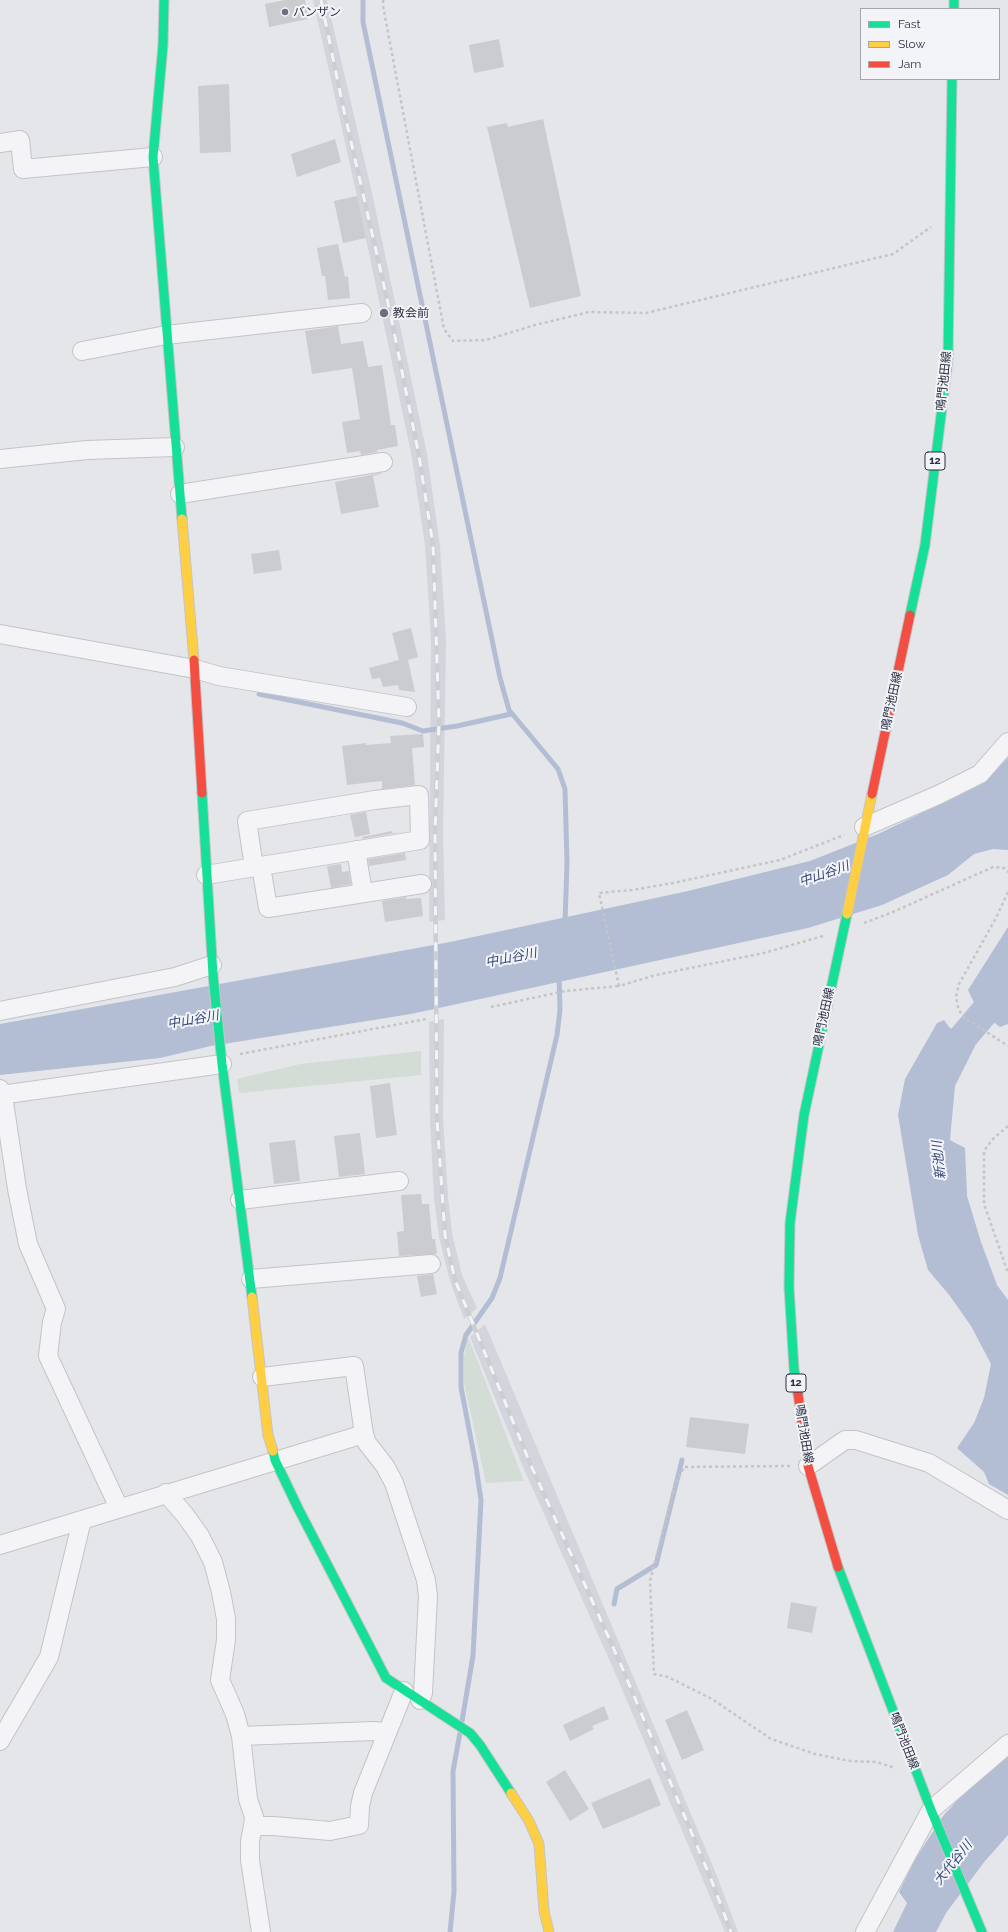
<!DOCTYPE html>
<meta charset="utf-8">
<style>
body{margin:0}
#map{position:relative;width:1008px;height:1932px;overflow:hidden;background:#e5e6e9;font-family:Raleway,sans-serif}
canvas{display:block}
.legend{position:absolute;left:860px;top:8px;width:140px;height:72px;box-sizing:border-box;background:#f3f4f8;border:1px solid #a3a6b0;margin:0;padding:5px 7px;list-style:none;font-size:12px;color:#2b3044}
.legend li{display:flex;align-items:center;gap:8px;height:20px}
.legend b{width:20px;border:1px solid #a3a6b0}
</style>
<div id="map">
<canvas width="1008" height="1932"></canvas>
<ul class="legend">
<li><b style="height:5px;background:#16e098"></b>Fast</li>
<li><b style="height:5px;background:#ffcf43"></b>Slow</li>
<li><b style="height:5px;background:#f24e42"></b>Jam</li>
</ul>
</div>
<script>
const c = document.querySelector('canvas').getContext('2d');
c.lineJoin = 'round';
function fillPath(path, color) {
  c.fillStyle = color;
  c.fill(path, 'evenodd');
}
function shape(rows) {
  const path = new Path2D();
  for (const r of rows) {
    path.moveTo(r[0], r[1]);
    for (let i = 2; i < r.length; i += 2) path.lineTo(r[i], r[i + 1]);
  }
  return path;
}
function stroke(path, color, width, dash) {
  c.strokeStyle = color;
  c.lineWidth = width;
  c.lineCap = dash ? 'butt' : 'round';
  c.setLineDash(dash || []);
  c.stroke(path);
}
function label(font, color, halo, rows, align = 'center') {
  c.font = font + ' Raleway,"Noto Sans JP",sans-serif';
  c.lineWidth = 4;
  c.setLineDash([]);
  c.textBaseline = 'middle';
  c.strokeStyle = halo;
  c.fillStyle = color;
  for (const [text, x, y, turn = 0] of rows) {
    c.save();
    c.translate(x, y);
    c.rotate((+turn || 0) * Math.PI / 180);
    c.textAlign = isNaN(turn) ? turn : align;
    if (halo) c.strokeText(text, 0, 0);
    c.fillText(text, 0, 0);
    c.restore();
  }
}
fillPath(shape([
 [313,0,327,0,372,193,427,454,440,546,446,641,443,834,445,920,436,921,429,922,431,639,425,545,412,458,357,196],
 [444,1019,443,1119,448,1196,452,1233,462,1275,477,1308,464,1319,450,1281,439,1237,434,1198,430,1121,429,1022],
 [485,1324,717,1876,738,1932,725,1932,613,1668,523,1467,470,1337]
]), '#d3d5dc');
fillPath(shape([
 [421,1051,421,1075,239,1093,237,1079,300,1064],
 [469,1339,524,1481,486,1483,464,1383,464,1357,467,1340]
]), '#d4ddd5');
fillPath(shape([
 [1008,758,1008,850,993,849,974,854,948,875,882,905,808,928,411,1014,211,1046,160,1058,0,1075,0,1024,450,942,688,891,810,861,878,834,932,808,986,779],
 [1008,927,1008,1024,1000,1027,978,1011,968,990],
 [944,1020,949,1027,975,1046,955,1086,950,1140,965,1148,967,1196,981,1242,997,1285,1008,1300,1008,1495,989,1484,984,1472,957,1448,974,1423,984,1398,991,1364,971,1326,950,1296,928,1270,918,1235,898,1115,905,1079,937,1023],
 [1008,1752,1008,1835,985,1861,946,1913,936,1932,893,1932,907,1903,899,1892,914,1861,943,1816,974,1782]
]), '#b3bed4');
stroke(shape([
 [363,0,363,22,500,678,509,710,558,769,565,789,567,863,565,923],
 [259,694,402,723,423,731,457,726,511,714],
 [614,1604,617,1589,656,1565,682,1460],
 [462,1721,473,1656,481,1500,476,1466,461,1387,461,1353,466,1335,492,1298,500,1278,557,1035,560,1010,559,976],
 [450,1932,454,1892,453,1771,460,1733]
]), '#b3bed4', 5);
stroke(shape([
 [945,1071,960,1041,1008,984]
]), '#b3bed4', 29);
fillPath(shape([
 [285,0,305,0,308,19,269,27,265,4],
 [499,39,504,67,474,73,469,45],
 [229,84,231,152,200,153,198,86],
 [543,119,581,296,530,308,487,127,507,123,508,127],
 [335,139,341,162,297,177,291,154],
 [357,196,366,238,343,243,334,201],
 [338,244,345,277,348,276,350,298,328,300,325,276,322,276,317,248],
 [338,326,341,344,363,341,368,367,382,365,391,425,395,425,398,446,377,450,377,452,361,455,360,451,347,453,342,422,360,419,352,368,312,374,305,331],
 [381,473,381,474,373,476,379,507,341,514,335,482],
 [279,550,282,570,254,574,251,554],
 [411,628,418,657,408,660,415,692,399,690,398,685,383,687,380,678,372,679,369,668,399,660,392,633],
 [423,734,424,747,412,748,415,785,382,789,382,781,347,785,342,746,366,743,366,745,391,743,390,736],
 [366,812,370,834,355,837,350,815],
 [392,831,392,833,401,832,363,839,362,837],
 [405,853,406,860,369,866,368,859],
 [341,864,342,872,349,871,351,884,331,888,327,866],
 [406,897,406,899,421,898,423,916,385,922,382,901],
 [390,1083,397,1135,376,1138,370,1086],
 [360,1133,365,1174,339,1177,334,1136],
 [295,1140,300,1181,274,1184,269,1143],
 [421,1194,422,1204,429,1204,432,1239,435,1239,437,1254,399,1256,397,1232,404,1231,401,1195],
 [433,1274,437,1294,421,1297,417,1276],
 [690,1417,749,1424,745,1454,686,1447],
 [791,1602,817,1607,812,1633,787,1628],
 [604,1706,609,1719,592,1726,594,1729,570,1741,563,1725],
 [687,1710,704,1750,682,1760,665,1720],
 [565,1770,589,1809,570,1821,546,1782],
 [650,1778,661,1805,603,1829,591,1803]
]), '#cbccd0');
const street = shape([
 [0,143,20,140,23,169,153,157],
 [82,351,166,335,362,313],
 [0,459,87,450,175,447],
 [180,494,383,462],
 [0,634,195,669,219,676,407,707],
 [864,827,938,795,980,774,1008,742],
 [356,850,363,893],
 [261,866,268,908,422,884],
 [206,875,420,840,419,795,375,800,247,821,254,867],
 [0,1011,175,977,212,965],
 [0,1089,3,1095,17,1189,28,1244,56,1309,52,1322,48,1356,119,1508],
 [0,1095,222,1064],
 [240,1200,399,1181],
 [251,1279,431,1264],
 [262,1377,354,1366,364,1434,367,1443,385,1466,394,1483,426,1580,428,1596,423,1693,420,1700],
 [808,1466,845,1440,856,1440,929,1463,1008,1510],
 [166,1493,185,1515,200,1536,213,1562,221,1592,226,1619,226,1640,220,1680,235,1714,241,1736],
 [0,1545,364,1434],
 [0,1741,49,1657,82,1520],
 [253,1826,254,1817,248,1799,241,1736,374,1731,387,1732],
 [261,1932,250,1860,250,1841,253,1826,273,1826,330,1831,359,1825,360,1806,363,1793,404,1691],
 [865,1932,931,1810,1008,1744]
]);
const fast = shape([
 [164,0,163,45,153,157,182,519],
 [954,0,954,9],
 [910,615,925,545,948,359,952,79],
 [202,793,213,975,222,1064,252,1297],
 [798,1394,794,1369,789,1287,790,1223,804,1115,847,914],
 [273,1451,275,1460,298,1508,386,1678,470,1733,480,1745,511,1793],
 [838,1567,931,1810,982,1932]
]);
const slow = shape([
 [182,519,194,660],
 [847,914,872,794],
 [252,1297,268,1435,273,1451],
 [511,1793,529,1821,539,1844,544,1911,549,1932]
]);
const jam = shape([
 [194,660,202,793],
 [872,794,910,615],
 [798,1394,808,1466,838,1567]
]);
stroke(street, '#c3c4c7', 20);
stroke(fast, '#c3c4c7', 11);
stroke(slow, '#c3c4c7', 11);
stroke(jam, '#c3c4c7', 11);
stroke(shape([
 [383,0,383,6,444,329,453,341,486,340,535,325,589,312,646,313,893,254,931,227],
 [1008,892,996,918,959,984,956,997,958,1007,962,1016,1008,1046],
 [864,923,893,912,993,867,1004,868,1008,872],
 [823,936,764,953,656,975,619,986,599,893,632,890,673,883,780,860,844,835],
 [491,1007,565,991,619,986],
 [240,1054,426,1019],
 [1008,1126,993,1139,984,1151,984,1204,1008,1273],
 [790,1466,684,1467,675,1485,650,1581,654,1674,668,1677,712,1699,771,1739,815,1754,850,1761,877,1762,895,1768]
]), '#c4c4c9', 2.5, [3, 3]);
stroke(street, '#f4f4f6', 18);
stroke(fast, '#16e098', 9);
stroke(slow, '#ffcf43', 9);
stroke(jam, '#f24e42', 9);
const rail = shape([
 [321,0,342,102,390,312,419,456,433,545,439,721,435,833,437,1120,445,1235,455,1280,530,1463,621,1665,711,1879,731,1932]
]);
stroke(rail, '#cdced1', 4.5);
stroke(rail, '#f3f4f8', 3, [9]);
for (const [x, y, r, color] of [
 [285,12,4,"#6c707e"],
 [384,313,5,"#6c707e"]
]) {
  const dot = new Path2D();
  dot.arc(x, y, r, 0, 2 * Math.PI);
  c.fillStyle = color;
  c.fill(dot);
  stroke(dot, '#f3f4f8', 1.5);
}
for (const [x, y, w] of [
 [935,461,20],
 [796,1383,20]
]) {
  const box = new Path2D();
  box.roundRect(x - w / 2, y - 9, w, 18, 3);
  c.fillStyle = '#f3f4f8';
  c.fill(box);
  stroke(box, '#2b3044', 1);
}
label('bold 11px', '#2b3044', null, [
 ["12",935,461],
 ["12",796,1383]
]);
label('12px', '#2b3044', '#f3f4f8', [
 ["バンザン",293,12],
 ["教会前",393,313]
], 'left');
label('12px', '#2b3044', '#f3f4f8', [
 ["鳴門池田線",944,381,-84],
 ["鳴門池田線",892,701,-78],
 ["鳴門池田線",824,1017,-78],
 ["鳴門池田線",804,1434,81],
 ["鳴門池田線",904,1741,69]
]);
label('italic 13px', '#344879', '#f3f4f8', [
 ["中山谷川",824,874,-19],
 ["中山谷川",511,958,-11],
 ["中山谷川",193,1020,-10],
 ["新池川",939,1160,-96],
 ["大代谷川",953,1863,-51]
]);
</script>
